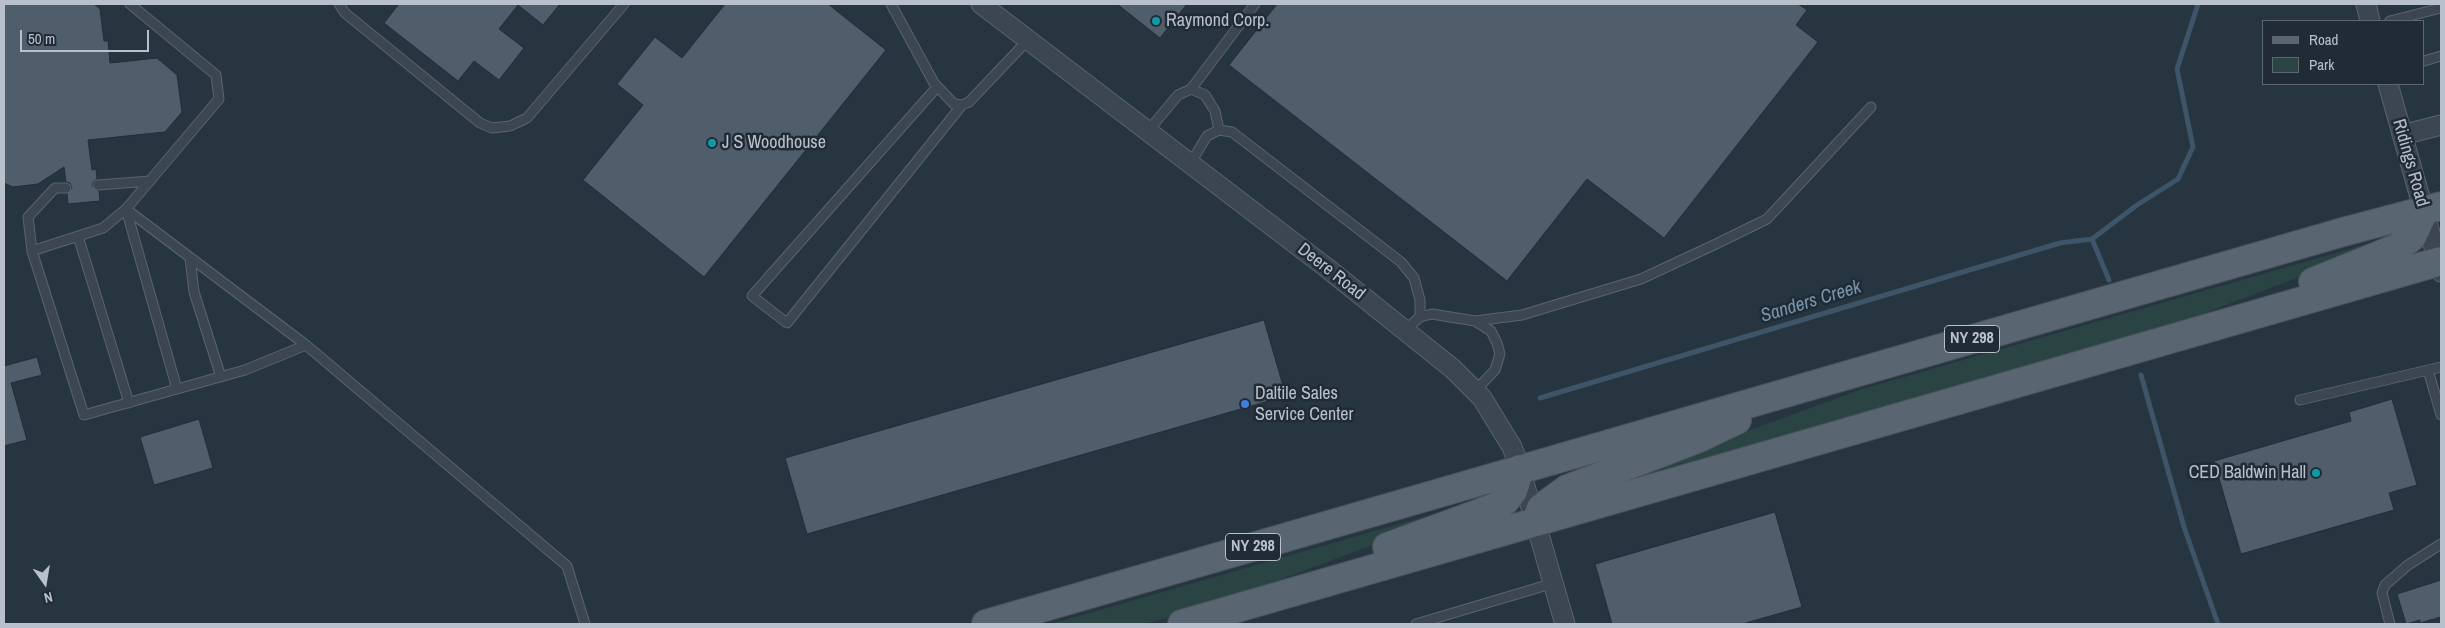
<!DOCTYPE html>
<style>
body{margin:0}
#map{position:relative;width:2445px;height:628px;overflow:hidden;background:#273541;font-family:"Archivo Narrow",sans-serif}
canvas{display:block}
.frame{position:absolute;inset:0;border:5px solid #b8c1cb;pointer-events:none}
.legend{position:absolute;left:2262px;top:20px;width:162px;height:65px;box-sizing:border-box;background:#202b36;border:1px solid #5d6772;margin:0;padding:6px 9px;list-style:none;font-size:15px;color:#b8c1cb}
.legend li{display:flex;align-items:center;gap:10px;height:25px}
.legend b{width:25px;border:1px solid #5d6772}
.north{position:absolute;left:20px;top:558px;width:50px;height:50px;-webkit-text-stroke:4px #202b36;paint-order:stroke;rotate:167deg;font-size:14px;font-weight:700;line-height:20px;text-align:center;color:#b8c1cb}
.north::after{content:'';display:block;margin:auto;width:18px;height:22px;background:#b8c1cb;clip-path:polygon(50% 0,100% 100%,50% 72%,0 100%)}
.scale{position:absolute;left:20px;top:30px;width:129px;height:22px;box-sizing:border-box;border:2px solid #b8c1cb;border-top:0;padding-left:6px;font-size:15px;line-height:18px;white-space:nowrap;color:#b8c1cb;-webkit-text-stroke:4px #202b36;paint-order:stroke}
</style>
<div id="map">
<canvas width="2445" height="628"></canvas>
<div class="frame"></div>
<ul class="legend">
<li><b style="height:6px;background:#596570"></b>Road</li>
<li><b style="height:14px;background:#2a4343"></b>Park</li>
</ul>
<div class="north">N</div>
<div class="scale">50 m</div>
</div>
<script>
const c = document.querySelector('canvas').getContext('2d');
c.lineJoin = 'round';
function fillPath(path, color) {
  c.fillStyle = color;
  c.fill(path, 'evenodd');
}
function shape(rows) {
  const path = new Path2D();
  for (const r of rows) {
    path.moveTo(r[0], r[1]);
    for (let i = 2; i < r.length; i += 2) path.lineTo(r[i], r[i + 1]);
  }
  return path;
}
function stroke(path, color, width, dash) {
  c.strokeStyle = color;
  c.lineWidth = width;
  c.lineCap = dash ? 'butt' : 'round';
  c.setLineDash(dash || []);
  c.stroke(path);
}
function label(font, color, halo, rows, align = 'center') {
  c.font = font + ' "Archivo Narrow",sans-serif';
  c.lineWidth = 5;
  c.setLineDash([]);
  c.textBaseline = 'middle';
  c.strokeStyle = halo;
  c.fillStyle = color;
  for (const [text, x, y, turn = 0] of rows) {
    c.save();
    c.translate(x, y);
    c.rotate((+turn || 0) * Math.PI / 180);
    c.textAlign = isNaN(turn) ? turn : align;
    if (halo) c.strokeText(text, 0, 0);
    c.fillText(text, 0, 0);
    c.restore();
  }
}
fillPath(shape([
 [2388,238,2387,243,2164,329,1578,499,1577,494,1859,390],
 [1486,499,1486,503,1212,605,1145,624,1051,624]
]), '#2a4343');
stroke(shape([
 [2109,280,2092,239,2137,205,2178,179,2193,147,2177,69,2198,4],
 [2141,375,2184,527,2218,624],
 [1540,398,2060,243,2092,239]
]), '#3d5469', 5);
const building = shape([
 [4,4,94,4,100,9,104,41,108,41,110,63,157,58,177,75,182,112,165,132,88,140,92,170,96,169,97,179,93,182,92,186,99,191,100,201,68,204,67,194,72,188,70,183,66,182,64,167,38,184,13,187,4,183,4,4],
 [399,4,560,4,543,25,518,5,499,29,524,48,499,80,474,61,458,81,384,23,399,4],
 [725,4,828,4,886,50,704,277,583,180,643,105,617,84,655,37,682,58,725,4],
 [1117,4,1187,4,1160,38,1117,4],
 [1277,4,1798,4,1807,10,1796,25,1818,42,1664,238,1587,179,1507,281,1229,65,1277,4],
 [1264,320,1286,396,807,534,785,458,1264,320],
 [37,357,42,375,11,383,27,440,4,446,4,366,37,357],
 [2392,399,2417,485,2389,493,2394,510,2241,554,2214,461,2351,421,2349,412,2392,399],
 [199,419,213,468,154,485,140,437,199,419],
 [1775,512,1802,607,1742,624,1612,624,1595,564,1775,512],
 [2441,580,2441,617,2420,623,2420,620,2406,624,2397,594,2441,580]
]);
fillPath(building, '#505e6b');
stroke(building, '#222d38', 1);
const service = shape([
 [130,4,216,75,219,99,126,209,306,345,567,566,585,624],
 [339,4,345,13,480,123,492,128,510,126,527,118,624,4],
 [891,4,934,83,954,104,962,105,969,102,1028,40],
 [2390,21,2441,8],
 [2424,61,2441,56],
 [937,87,752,296,787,323,962,105],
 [1191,89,1255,4],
 [1148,131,1178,95,1191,89,1205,95,1215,111,1219,130],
 [1190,164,1207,136,1219,130,1232,132,1401,262,1414,278,1420,300,1420,317],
 [98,185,150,181],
 [78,236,129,403],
 [32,251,28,217,55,188,66,188],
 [190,258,194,292,221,377],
 [1405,330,1420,317,1432,314,1475,321,1522,315,1641,279,1716,244,1767,219,1871,107],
 [2428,370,2441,415],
 [177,389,126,209,103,228,32,251,84,415,177,389,245,370,306,345],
 [1475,391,1495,370,1500,354,1497,343,1491,331,1475,321],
 [2300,400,2441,367],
 [1416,624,1554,583],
 [2390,624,2382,593,2385,585,2408,565,2441,544]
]);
const minor = shape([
 [981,4,1327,268,1453,369,1482,398,1512,447,1520,469,1565,624],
 [2366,4,2370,21],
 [2388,84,2441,272],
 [2402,135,2441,125]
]);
const primary = shape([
 [2313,282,2397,248,2412,237,2424,211],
 [1536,522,1541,508,1567,489,1697,439,1737,420],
 [1387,547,1496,507,1505,501,1513,491,1520,469],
 [986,624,2343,232,2441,206],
 [1182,624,2441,261]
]);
stroke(service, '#59646e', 11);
stroke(minor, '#59646e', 21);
stroke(primary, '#48525d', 30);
stroke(service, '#3b4650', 9);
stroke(minor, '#3b4650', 19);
stroke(primary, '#596570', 28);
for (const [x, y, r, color] of [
 [1156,21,5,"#0f9aa8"],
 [712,143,5,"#0f9aa8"],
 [1245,404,5,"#3f7fe0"],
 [2316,473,5,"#0f9aa8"]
]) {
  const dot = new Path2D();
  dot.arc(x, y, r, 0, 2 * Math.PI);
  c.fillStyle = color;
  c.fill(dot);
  stroke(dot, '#202b36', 2);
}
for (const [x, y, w] of [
 [1972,339,55],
 [1253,547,55]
]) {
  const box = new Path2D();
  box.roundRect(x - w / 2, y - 13.5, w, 27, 4);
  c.fillStyle = '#202b36';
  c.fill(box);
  stroke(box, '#b8c1cb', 1);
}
label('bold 16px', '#b8c1cb', null, [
 ["NY 298",1972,339],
 ["NY 298",1253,547]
]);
label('18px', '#b8c1cb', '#202b36', [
 ["Raymond Corp.",1166,21],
 ["J S Woodhouse",722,143],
 ["Daltile Sales",1255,394],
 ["Service Center",1255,415],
 ["CED Baldwin Hall",2306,473,"right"]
], 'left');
label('18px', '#b8c1cb', '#202b36', [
 ["Ridings Road",2410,163,74],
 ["Deere Road",1331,272,38]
]);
label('italic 19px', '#7995ac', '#202b36', [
 ["Sanders Creek",1811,302,-17]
]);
</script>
